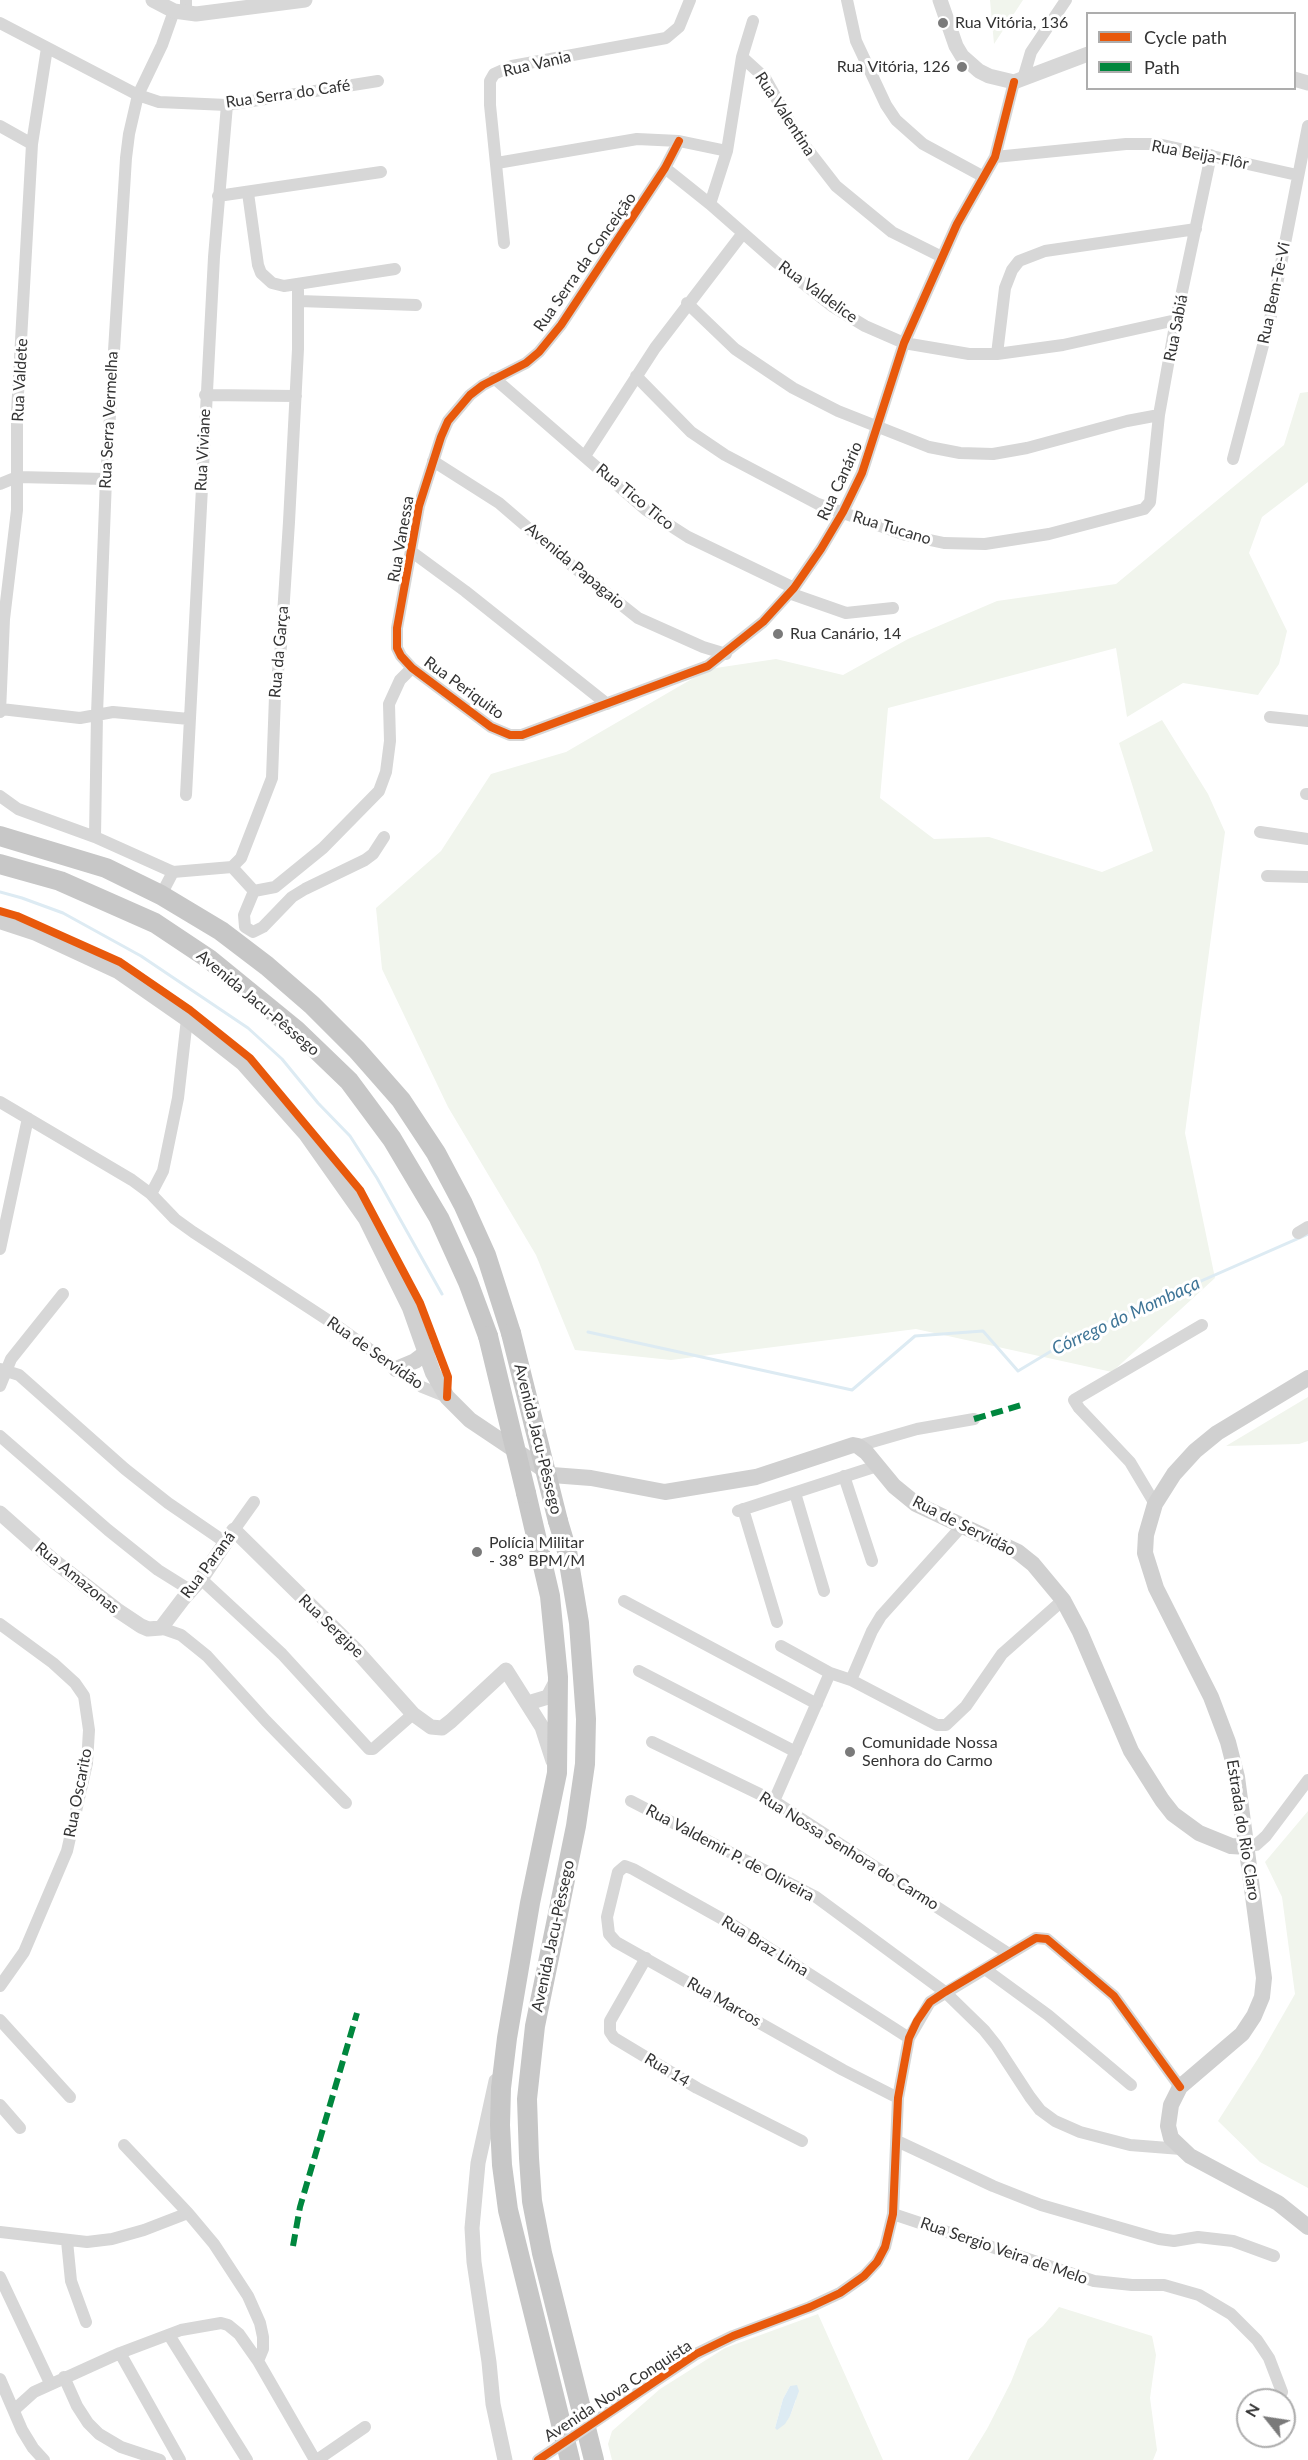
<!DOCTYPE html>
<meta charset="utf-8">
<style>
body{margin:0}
#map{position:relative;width:1308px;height:2460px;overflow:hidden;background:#fff;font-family:Lato,sans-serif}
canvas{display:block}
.legend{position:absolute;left:1086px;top:12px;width:210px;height:78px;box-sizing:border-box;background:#fff;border:2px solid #adadad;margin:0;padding:8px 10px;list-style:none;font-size:18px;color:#333}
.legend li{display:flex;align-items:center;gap:12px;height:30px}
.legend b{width:30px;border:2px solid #adadad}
.north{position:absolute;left:1236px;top:2388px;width:60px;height:60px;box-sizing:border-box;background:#fff;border:2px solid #adadad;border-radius:50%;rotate:300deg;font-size:16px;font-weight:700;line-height:24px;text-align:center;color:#333}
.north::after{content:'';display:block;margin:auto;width:21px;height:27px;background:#7a7a7a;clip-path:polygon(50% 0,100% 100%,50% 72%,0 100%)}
</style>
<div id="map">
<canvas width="1308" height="2460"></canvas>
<ul class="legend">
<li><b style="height:8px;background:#e8590c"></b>Cycle path</li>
<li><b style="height:8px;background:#00873e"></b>Path</li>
</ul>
<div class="north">N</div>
</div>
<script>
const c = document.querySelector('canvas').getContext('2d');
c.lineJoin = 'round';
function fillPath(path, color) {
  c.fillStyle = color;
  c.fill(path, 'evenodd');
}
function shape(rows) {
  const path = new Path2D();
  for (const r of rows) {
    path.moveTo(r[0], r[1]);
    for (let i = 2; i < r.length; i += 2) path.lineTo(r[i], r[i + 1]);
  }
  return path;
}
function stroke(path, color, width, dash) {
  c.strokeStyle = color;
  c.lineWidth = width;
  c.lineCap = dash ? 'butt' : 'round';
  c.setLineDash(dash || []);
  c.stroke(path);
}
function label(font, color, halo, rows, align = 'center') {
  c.font = font + ' Lato,sans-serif';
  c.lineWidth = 6;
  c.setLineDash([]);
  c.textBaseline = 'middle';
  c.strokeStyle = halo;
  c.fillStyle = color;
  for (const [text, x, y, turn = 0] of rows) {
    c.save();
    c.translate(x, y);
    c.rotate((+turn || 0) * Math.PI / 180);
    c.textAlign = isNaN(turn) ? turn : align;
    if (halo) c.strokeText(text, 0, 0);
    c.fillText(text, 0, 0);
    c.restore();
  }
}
fillPath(shape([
 [990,0,1023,0,994,44],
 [1308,392,1308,482,1262,517,1249,553,1287,631,1279,664,1258,695,1183,683,1127,717,1116,648,888,708,880,798,934,839,989,837,1102,872,1153,851,1119,743,1162,720,1208,794,1225,832,1185,1133,1215,1278,1112,1372,916,1329,671,1360,575,1350,536,1255,448,1107,382,969,376,908,441,851,491,774,566,752,709,669,776,659,843,675,908,639,997,601,1116,584,1284,445,1300,393],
 [1308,1397,1308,1441,1299,1444,1226,1446],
 [1308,1811,1308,2188,1260,2162,1218,2121,1259,2057,1295,1994,1282,1897,1265,1862],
 [1059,2307,1152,2336,1156,2355,1150,2398,1157,2450,1153,2460,968,2460,987,2429,1011,2382,1028,2339,1043,2326],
 [818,2314,883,2460,612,2460,608,2444,612,2431,660,2389,725,2348],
 [790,2386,796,2400,790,2416,775,2428,783,2399]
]), '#f1f5ed');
fillPath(shape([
 [797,2385,799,2391,790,2416,785,2424,777,2430,775,2428,783,2399,790,2386]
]), '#ddebf3');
stroke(shape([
 [0,892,22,898,63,913,141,956,248,1028,282,1059,318,1103,350,1136,377,1178,442,1294],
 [588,1332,852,1390,915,1336,983,1331,1018,1371,1078,1335,1308,1234]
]), '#ddebf3', 3);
stroke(shape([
 [186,0,186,13],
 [847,0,856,41,886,105,896,120,923,144,984,177],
 [0,23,138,95,159,102,227,105,378,81],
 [742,57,765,78,798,137,836,186,892,232,942,257],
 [1023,79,1031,52,1066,0],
 [0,126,32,144],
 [679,141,665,168,561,325,539,352,526,363,483,385,470,395,448,421,441,437,419,506,397,628,397,648,401,656,412,668,491,727,510,735,522,735,708,666,763,622,794,588,821,549,843,512,862,473,904,343,957,224,995,157,1014,82],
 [995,157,1126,144,1158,144,1297,175],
 [497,163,637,139,679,141,727,151],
 [665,168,710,204,776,262,832,306,865,326,904,343,969,354,997,354,1063,345,1176,320],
 [248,193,258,265,261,273,272,283,284,286,395,269],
 [218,196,381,172],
 [710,204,727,151,742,57,753,21],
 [504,243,490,105,490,81,494,74,512,66,666,38,679,27,690,0],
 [299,301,416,305],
 [687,303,735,349,793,388,838,411,929,447,960,453,993,454,1027,448,1127,421,1159,415],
 [997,354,1005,288,1012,270,1019,261,1045,251,1196,229],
 [636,376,691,432,725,455,818,504,906,535,944,543,985,544,1049,534,1144,509,1150,502,1159,415,1176,320,1211,155],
 [494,378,646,510,688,537,794,588],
 [205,395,296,396],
 [585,456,655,348,743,233],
 [1233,459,1271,315,1308,126],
 [433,461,499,503,570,564,638,618,703,647,726,654],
 [0,484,17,477,106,479],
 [412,552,465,591,607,704],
 [789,593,846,613,893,608],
 [1,709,80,718,113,712,189,719],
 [0,712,4,619,17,510,17,412,32,144,47,48],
 [1270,717,1308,721],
 [1306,794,1308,794],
 [186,795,214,257,227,105],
 [0,796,18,809,95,837,173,872,232,867,241,858,272,778,275,696,281,646,289,522,298,349,298,284],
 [1260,832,1308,839],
 [95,837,97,714,106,479,126,158,129,134,138,95,162,45,174,11],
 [232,867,254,891,275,887,323,848,379,791,386,772,390,741,389,704,400,680,412,668],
 [1267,876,1308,877],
 [254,891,244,915,245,927,253,932,263,927,292,897,305,889,365,860,373,854,384,837],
 [161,895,173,872],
 [0,1102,132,1180,151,1194,175,1219,193,1232,343,1330,422,1387,447,1397],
 [151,1194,163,1171,178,1098,187,1019],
 [1298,1233,1308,1227],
 [0,1249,28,1118],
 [0,1369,19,1375,125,1469,168,1503,225,1542],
 [0,1386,11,1359,63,1294],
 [0,1436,108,1530,158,1570,190,1590],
 [858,1446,917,1429,974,1419],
 [844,1476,872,1561],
 [795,1493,824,1591],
 [1155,1504,1130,1462,1079,1408,1074,1400,1202,1325],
 [743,1509,777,1622],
 [738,1511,877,1466],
 [234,1530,254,1502],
 [201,1579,282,1654,369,1749,373,1749,413,1714],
 [624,1601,817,1704],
 [0,1624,53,1663,75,1683,84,1696,89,1730,87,1763,67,1851,24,1952,0,1986],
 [161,1628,181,1635,207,1656,266,1721,346,1803],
 [781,1646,830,1673],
 [639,1671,796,1752],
 [851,1680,872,1631,881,1616,962,1526],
 [652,1742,774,1801,1009,1954],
 [631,1801,816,1897,945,1992,984,2030,996,2045,1030,2097,1040,2110,1055,2121,1080,2132,1130,2145,1181,2149],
 [774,1801,830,1673,851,1680,937,1725,946,1725,966,1706,1002,1654,1063,1600],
 [1247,1847,1256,1845,1266,1836,1308,1780],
 [646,1958,610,2021,610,2032,614,2038,697,2088,802,2141],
 [985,1969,1048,2015,1131,2085],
 [0,2020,70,2097],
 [898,2098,843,2070,616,1942,609,1934,607,1917,618,1872,625,1866,633,1869,733,1925,909,2038],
 [0,2105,20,2128],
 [897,2141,993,2186,1041,2205,1159,2239,1174,2241,1198,2237,1233,2241,1274,2256],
 [124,2145,188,2213],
 [893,2214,1094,2281,1132,2285,1164,2285,1199,2295,1231,2314,1257,2340,1269,2358,1282,2392],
 [0,2232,87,2242,112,2239,144,2230,188,2213,214,2244,248,2296,260,2323,263,2337,263,2349,258,2361],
 [67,2241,71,2281,86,2322],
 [0,2277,50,2383],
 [169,2335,247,2460],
 [120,2353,180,2460],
 [64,2377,77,2406,88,2423,99,2434,121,2447,160,2460],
 [0,2379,22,2430,33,2448,44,2460],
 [621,2404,696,2354,733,2336,810,2307,840,2293,864,2276,877,2262,885,2247,893,2214,898,2098,909,2038,930,2002,1036,1938,1047,1939,1114,1996,1180,2087],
 [14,2410,34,2392,120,2353,181,2330,221,2323,228,2325,239,2334,258,2361,315,2460],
 [317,2460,365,2427]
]), '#d7d7d7', 12);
stroke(shape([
 [153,0,174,11,196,14,305,0],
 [940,0,956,46,962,56,979,71,989,76,1014,82,1088,54],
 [1294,79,1308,83],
 [0,1513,54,1561,117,1610,141,1626,148,1629,161,1628,183,1599,201,1579,234,1530,355,1649,413,1714,431,1727,442,1728,451,1721,506,1670,542,1727,553,1761],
 [528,1703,548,1697,557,1680],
 [496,2081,478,2163,472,2228,474,2262,489,2362,493,2404,505,2460]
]), '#d7d7d7', 15);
stroke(shape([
 [0,921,36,933,118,971,187,1019,243,1063,306,1134,366,1219,410,1308,433,1373,447,1397,470,1420,552,1475,591,1478,665,1492,756,1477,853,1445,858,1446,866,1452,894,1486,916,1504,1018,1552,1033,1564,1063,1600,1080,1632,1131,1751,1162,1800,1173,1814,1199,1833,1231,1846,1247,1847],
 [396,1369,415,1361,427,1352],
 [1308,1378,1217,1433,1195,1451,1174,1474,1155,1504,1146,1535,1145,1553,1156,1588,1211,1697,1228,1742,1237,1777,1264,1978,1262,1997,1254,2016,1242,2034,1180,2087,1171,2105,1168,2126,1171,2138,1190,2156,1278,2203,1308,2227]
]), '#d0d0d0', 16);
stroke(shape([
 [0,836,106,868,161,895,221,931,267,966,312,1005,357,1050,401,1100,436,1153,463,1204,486,1255,511,1333],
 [0,864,60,881,155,923,209,959,296,1030,349,1081,392,1139,439,1218,468,1282,488,1336],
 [526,1493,550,1596,558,1677,557,1773,530,1903,507,2038,501,2088,500,2125,502,2165,508,2210,570,2460],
 [558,1521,567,1551,579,1623,586,1719,585,1764,576,1826,535,2026,527,2099,529,2158,532,2201,542,2253,594,2460]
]), '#c7c7c7', 20);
stroke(shape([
 [538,2460,621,2404]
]), '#d7d7d7', 12);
stroke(shape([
 [511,1333,558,1521],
 [488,1336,526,1493]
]), '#c7c7c7', 20);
stroke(shape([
 [974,1419,1025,1404],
 [293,2246,300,2207,357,2013]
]), '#00873e', 6, [12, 6]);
stroke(shape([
 [679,141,665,168,561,325,539,352,526,363,483,385,470,395,448,421,441,437,419,506,397,628,397,648,401,656,412,668,491,727,510,735,522,735,708,666,763,622,794,588,821,549,843,512,862,473,904,343,957,224,995,157,1014,82],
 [0,911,17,916,120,962,190,1010,250,1058,360,1190,420,1303,448,1377,447,1397],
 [538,2460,696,2354,733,2336,810,2307,840,2293,864,2276,877,2262,885,2247,893,2214,898,2098,909,2038,917,2021,930,2002,945,1992,1036,1938,1047,1939,1114,1996,1180,2087]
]), '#e8590c', 8);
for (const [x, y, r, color] of [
 [943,23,6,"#7a7a7a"],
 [962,67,6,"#7a7a7a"],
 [778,634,6,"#7a7a7a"],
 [477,1552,6,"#7a7a7a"],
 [850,1752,6,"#7a7a7a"]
]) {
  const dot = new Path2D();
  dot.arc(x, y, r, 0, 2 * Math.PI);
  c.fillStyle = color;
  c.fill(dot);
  stroke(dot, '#fff', 2);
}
label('16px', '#333', '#fff', [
 ["Rua Vitória, 136",955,23],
 ["Rua Vitória, 126",950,67,"right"],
 ["Rua Canário, 14",790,634],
 ["Polícia Militar",489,1543],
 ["- 38º BPM/M",489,1561],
 ["Comunidade Nossa",862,1743],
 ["Senhora do Carmo",862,1761]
], 'left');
label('16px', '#333', '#fff', [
 ["Rua Vania",537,64,-13],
 ["Rua Serra do Café",288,94,-8],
 ["Rua Valentina",785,114,57],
 ["Rua Beija-Flôr",1200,155,11],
 ["Rua Serra da Conceição",585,262,-55],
 ["Rua Valdelice",818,292,36],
 ["Rua Bem-Te-Vi",1274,293,-78],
 ["Rua Sabiá",1176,328,-79],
 ["Rua Valdete",20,380,-87],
 ["Rua Serra Vermelha",109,420,-87],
 ["Rua Viviane",203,450,-87],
 ["Rua Canário",840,481,-65],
 ["Rua Tico Tico",635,497,39],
 ["Rua Tucano",892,528,17],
 ["Rua Vanessa",401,539,-80],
 ["Avenida Papagaio",575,566,40],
 ["Rua da Garça",279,652,-85],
 ["Rua Periquito",464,688,36],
 ["Avenida Jacu-Pêssego",258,1003,40],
 ["Rua de Servidão",375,1353,35],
 ["Avenida Jacu-Pêssego",538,1439,76],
 ["Rua de Servidão",964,1526,27],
 ["Rua Paraná",208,1565,-53],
 ["Rua Amazonas",77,1578,39],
 ["Rua Sergipe",331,1626,44],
 ["Rua Oscarito",78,1793,-79],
 ["Estrada do Rio Claro",1243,1830,81],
 ["Rua Nossa Senhora do Carmo",849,1851,32],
 ["Rua Valdemir P. de Oliveira",730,1853,28],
 ["Avenida Jacu-Pêssego",553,1936,-78],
 ["Rua Braz Lima",765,1946,32],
 ["Rua Marcos",724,2002,30],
 ["Rua 14",667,2070,31],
 ["Rua Sergio Veira de Melo",1004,2251,19],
 ["Avenida Nova Conquista",618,2391,-33]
]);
label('italic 18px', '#3f7597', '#fff', [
 ["Córrego do Mombaça",1126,1316,-25]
]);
</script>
